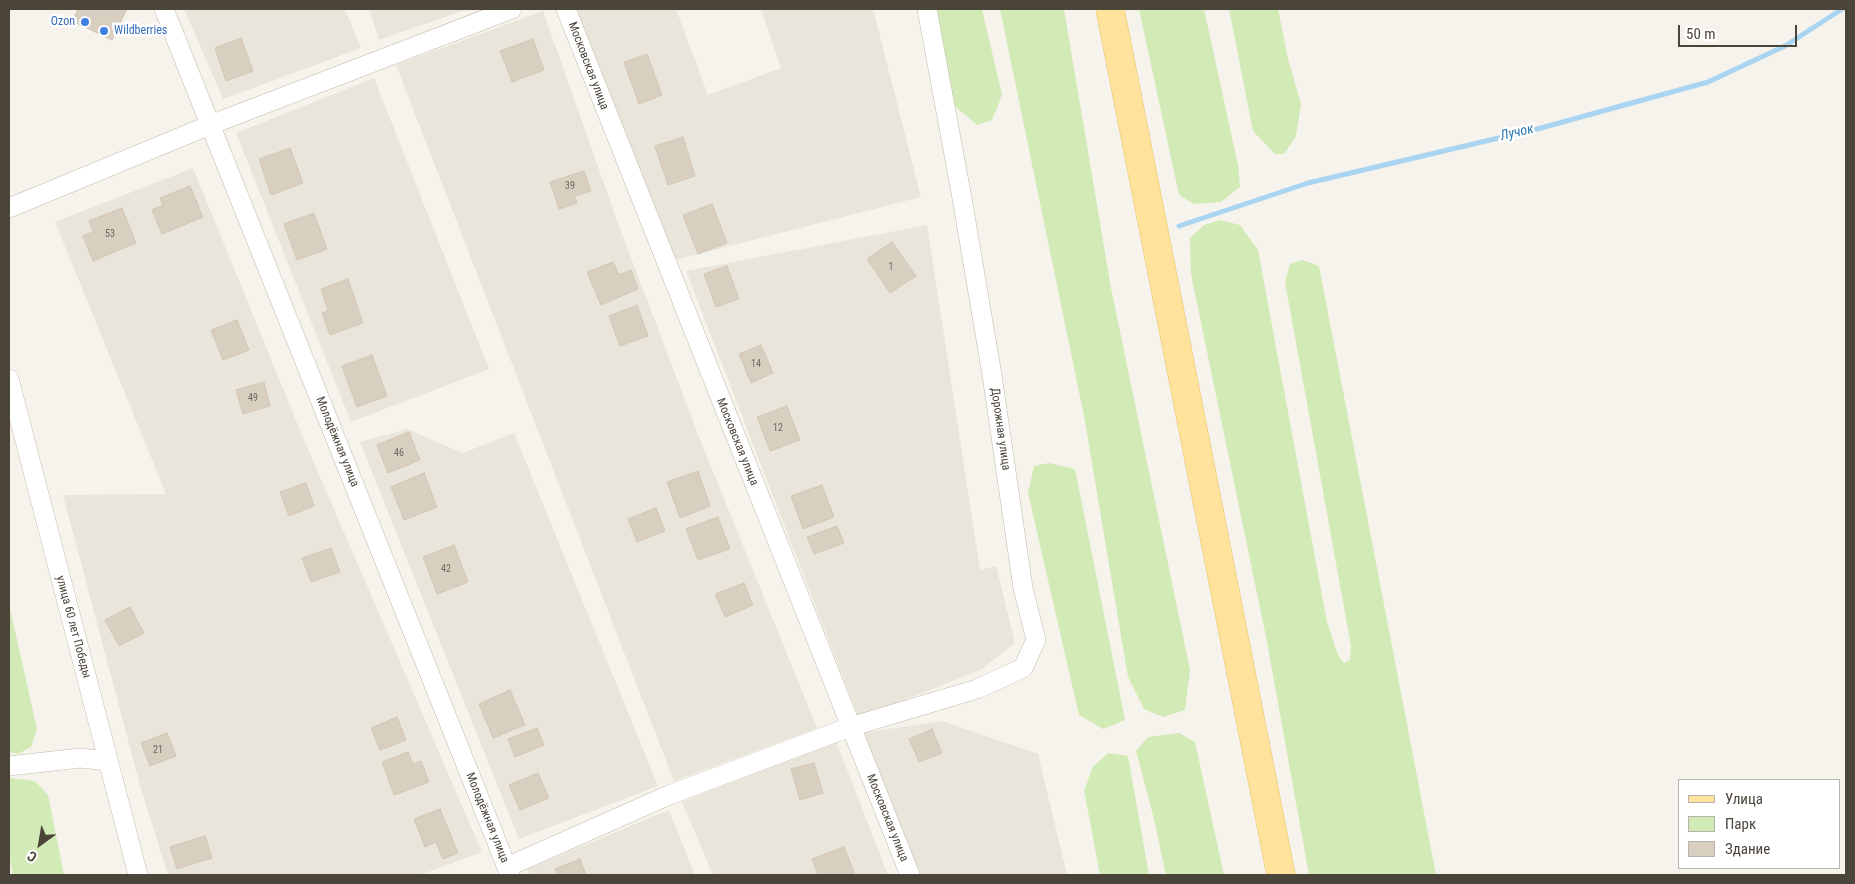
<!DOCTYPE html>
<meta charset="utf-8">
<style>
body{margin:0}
#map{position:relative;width:1855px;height:884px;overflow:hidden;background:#f6f3ec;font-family:"Roboto Condensed",sans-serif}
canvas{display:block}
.frame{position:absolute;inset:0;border:10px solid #4b4439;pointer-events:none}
.legend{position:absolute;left:1678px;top:779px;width:162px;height:90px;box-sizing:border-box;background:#fff;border:1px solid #b7b4b0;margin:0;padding:6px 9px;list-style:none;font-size:15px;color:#4b4439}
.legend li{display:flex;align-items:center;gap:10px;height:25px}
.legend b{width:25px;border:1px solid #b7b4b0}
.north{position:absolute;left:15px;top:819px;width:50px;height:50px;-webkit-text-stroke:4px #fff;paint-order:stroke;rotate:212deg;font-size:14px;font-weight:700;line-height:20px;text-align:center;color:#4b4439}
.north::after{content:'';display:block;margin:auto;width:18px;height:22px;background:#4b4439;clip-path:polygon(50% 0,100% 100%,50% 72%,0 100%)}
.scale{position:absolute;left:1678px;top:25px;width:119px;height:22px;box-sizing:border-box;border:2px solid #4b4439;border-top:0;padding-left:6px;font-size:15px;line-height:18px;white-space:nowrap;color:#4b4439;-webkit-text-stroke:4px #fff;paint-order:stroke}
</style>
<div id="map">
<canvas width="1855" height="884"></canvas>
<div class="frame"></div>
<ul class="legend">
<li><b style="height:6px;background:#ffe39c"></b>Улица</li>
<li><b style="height:14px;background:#d2eab5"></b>Парк</li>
<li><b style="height:14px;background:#d8cfc1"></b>Здание</li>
</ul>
<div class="north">С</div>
<div class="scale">50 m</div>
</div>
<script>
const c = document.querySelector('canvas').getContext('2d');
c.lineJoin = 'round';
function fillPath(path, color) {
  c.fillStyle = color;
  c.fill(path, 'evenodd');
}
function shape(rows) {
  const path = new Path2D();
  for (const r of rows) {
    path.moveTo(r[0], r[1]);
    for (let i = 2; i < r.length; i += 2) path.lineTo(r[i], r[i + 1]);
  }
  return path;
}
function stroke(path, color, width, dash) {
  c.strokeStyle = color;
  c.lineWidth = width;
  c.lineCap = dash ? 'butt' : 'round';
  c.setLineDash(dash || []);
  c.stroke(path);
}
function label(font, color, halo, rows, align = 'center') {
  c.font = font + ' "Roboto Condensed",sans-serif';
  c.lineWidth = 5;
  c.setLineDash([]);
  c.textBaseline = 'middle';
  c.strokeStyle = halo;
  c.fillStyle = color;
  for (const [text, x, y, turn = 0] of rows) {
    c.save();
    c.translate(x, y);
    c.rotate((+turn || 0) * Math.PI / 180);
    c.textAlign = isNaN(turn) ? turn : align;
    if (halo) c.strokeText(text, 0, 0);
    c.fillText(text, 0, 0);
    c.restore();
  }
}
fillPath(shape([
 [184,9,345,9,361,48,223,99],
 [369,9,468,9,379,40],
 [575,9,676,9,708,95,781,68,761,9,873,9,921,197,675,260],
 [543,11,619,226,699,437,817,728,674,781,396,65],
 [374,78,489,369,351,422,236,133],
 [193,168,302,435,482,852,420,875,168,875,141,789,63,495,166,494,55,222],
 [927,225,980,570,996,566,1015,643,980,670,859,718,686,271],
 [407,429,463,453,514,433,658,786,519,839,360,442],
 [942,721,1038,754,1067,875,915,875,861,733],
 [836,741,888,875,713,875,682,802],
 [669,810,695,875,530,875,527,869]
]), '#eae5da');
fillPath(shape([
 [932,9,982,9,1002,95,992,120,977,125,950,102],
 [1000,9,1064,9,1111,288,1190,670,1185,710,1163,717,1144,709,1128,677,1084,416],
 [1139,9,1204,9,1238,165,1240,187,1221,202,1194,204,1179,195],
 [1229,9,1278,9,1288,59,1301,104,1296,136,1284,154,1275,154,1253,131],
 [1220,220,1240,225,1258,250,1327,622,1338,655,1344,663,1350,660,1351,646,1285,282,1290,264,1302,260,1319,266,1436,875,1309,875,1267,642,1191,274,1190,238,1204,225],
 [1049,463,1075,469,1125,720,1103,729,1079,715,1028,493,1034,466],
 [9,604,37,729,31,747,18,754,9,752],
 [1179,733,1195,742,1224,875,1166,875,1154,819,1136,751,1148,737],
 [1108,753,1128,756,1149,875,1100,875,1084,790,1093,767],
 [9,778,35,781,48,795,64,875,13,875,9,854]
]), '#d2eab5');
stroke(shape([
 [1179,226,1308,183,1541,128,1708,82,1785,46,1842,9]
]), '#a9d4f2', 5);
const building = shape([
 [78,9,127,9,112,40,72,21,78,9],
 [241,38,253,71,226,81,215,48,241,38],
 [533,39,544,70,512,82,500,51,533,39],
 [647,54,662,95,639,104,624,62,647,54],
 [683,137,695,176,668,185,655,146,683,137],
 [290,148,303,183,271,195,259,159,290,148],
 [584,171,591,191,575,196,577,203,559,209,550,182,584,171],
 [190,186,203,217,162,234,152,210,163,205,160,198,190,186],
 [712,204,727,243,698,254,683,215,712,204],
 [122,208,136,243,93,261,83,236,93,232,89,221,122,208],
 [314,213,327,249,297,260,284,224,314,213],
 [892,242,916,276,890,293,867,259,892,242],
 [613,262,619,275,631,270,638,289,601,305,587,272,613,262],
 [727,266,739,299,716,307,704,274,727,266],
 [348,279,363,323,330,335,322,313,328,311,321,289,348,279],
 [637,305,648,336,620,346,609,316,637,305],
 [237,320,249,350,223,360,211,330,237,320],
 [761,345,773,373,751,383,739,354,761,345],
 [372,355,387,396,357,407,342,366,372,355],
 [264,382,270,406,243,414,236,390,264,382],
 [787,406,800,440,770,451,757,417,787,406],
 [409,432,420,460,388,473,377,445,409,432],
 [698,471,710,506,680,518,667,482,698,471],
 [424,473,437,507,404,520,391,487,424,473],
 [306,483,314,506,289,516,280,492,306,483],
 [822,485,834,517,803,529,791,496,822,485],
 [656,508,665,531,637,542,628,519,656,508],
 [718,517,730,549,698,560,686,529,718,517],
 [837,526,844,543,814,554,807,537,837,526],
 [454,545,468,582,437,594,423,557,454,545],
 [331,548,340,572,311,582,302,558,331,548],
 [744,583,753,605,725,617,715,594,744,583],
 [130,607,144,633,119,646,105,620,130,607],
 [510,690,525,725,493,738,479,704,510,690],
 [397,717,406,740,380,750,371,728,397,717],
 [537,728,544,745,515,757,508,739,537,728],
 [932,729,942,753,919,762,909,739,932,729],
 [167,733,176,756,150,766,141,743,167,733],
 [408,752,413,764,421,761,429,782,394,795,382,762,408,752],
 [814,763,823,793,800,800,791,769,814,763],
 [538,773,549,798,520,810,509,785,538,773],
 [440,809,458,853,443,859,436,842,425,847,414,819,440,809],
 [205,836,212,858,177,869,170,847,205,836],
 [844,847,855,875,818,875,812,859,844,847],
 [580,859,586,875,557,875,555,869,580,859]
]);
fillPath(building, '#d8cfc1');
stroke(building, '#d3c7b4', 1);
const street = shape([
 [164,9,510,875],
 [566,9,910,875],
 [9,208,210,125,512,9],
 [9,379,138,875],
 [9,766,80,758,108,761],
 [507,867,669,795,850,727,977,689,1023,668,1036,640,1023,588,992,375,962,198,927,9]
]);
const primary = shape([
 [1110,9,1281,875]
]);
stroke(street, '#c2bbae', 20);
stroke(primary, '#e6c16a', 29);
stroke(street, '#fff', 19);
stroke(primary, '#ffe39c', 28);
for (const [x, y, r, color] of [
 [85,22,5,"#3f7fe0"],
 [104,31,5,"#3f7fe0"]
]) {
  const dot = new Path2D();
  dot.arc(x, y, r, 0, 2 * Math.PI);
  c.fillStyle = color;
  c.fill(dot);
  stroke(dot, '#fff', 2);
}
label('10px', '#6e675b', null, [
 ["39",570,186],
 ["53",110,234],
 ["1",891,267],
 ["14",756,364],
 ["49",253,398],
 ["12",778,428],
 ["46",399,453],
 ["42",446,569],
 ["21",158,750]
]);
label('12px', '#366cbe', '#fff', [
 ["Ozon",75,22],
 ["Wildberries",114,31,"left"]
], 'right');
label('12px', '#4b4439', '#fff', [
 ["Московская улица",588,66,69],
 ["Дорожная улица",1000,429,82],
 ["Молодёжная улица",337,442,68],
 ["Московская улица",737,442,68],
 ["улица 60 лет Победы",73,627,75],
 ["Молодёжная улица",487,818,68],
 ["Московская улица",887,818,68]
]);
label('italic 14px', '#2e7ab2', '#fff', [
 ["Лучок",1517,133,-13]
]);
</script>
